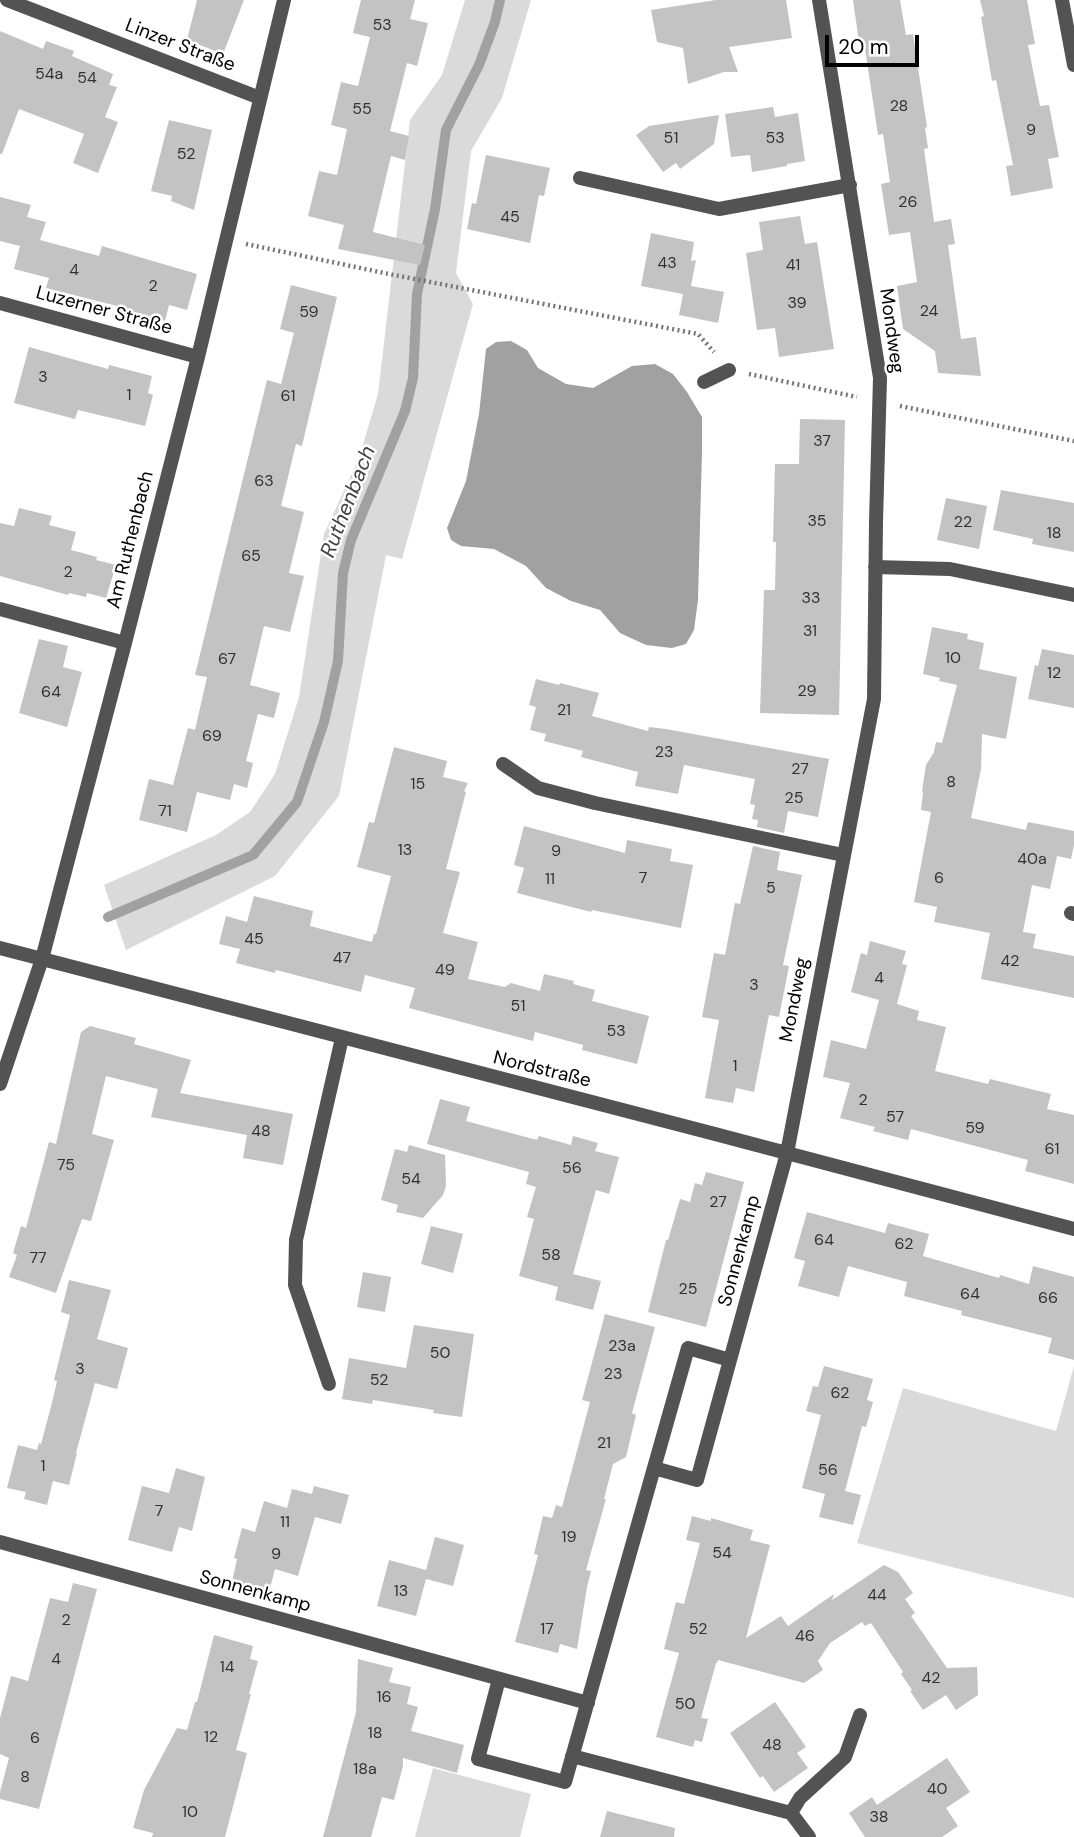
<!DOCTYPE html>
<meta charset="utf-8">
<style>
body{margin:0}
#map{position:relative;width:1074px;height:1837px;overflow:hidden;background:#fff;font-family:"DM Sans",sans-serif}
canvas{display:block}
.scale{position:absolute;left:825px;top:35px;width:94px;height:32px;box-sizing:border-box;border:4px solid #000;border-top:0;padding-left:9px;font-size:21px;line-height:24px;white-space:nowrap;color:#000;-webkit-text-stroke:5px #fff;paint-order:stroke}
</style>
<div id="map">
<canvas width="1074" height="1837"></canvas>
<div class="scale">20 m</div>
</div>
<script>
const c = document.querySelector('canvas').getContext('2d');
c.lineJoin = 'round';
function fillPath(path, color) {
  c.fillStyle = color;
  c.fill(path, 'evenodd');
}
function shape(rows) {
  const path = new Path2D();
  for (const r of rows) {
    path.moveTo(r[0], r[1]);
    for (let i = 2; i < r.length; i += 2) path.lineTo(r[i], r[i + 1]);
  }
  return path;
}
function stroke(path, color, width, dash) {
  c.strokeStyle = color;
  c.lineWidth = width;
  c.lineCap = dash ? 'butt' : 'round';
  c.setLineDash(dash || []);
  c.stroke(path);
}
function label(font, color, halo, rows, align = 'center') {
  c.font = font + ' "DM Sans",sans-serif';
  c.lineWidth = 5;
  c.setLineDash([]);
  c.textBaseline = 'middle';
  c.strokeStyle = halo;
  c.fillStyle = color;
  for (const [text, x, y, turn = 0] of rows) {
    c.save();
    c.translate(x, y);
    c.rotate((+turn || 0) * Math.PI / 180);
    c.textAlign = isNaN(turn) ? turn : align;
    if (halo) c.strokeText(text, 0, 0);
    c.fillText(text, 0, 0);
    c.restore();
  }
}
fillPath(shape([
 [465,0,531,0,502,98,471,151,456,273,473,304,402,559,386,555,339,796,275,876,126,950,104,885,216,835,250,812,275,774,299,697,324,534,359,458,378,394,410,120,442,75],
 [1074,1366,1074,1598,857,1543,903,1388,1056,1431],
 [433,1768,531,1794,520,1837,415,1837]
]), '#dadada');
fillPath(shape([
 [511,341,527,350,538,368,566,384,593,388,632,366,655,364,673,374,687,392,702,417,702,451,698,600,694,630,686,644,672,648,646,645,620,633,600,610,571,601,546,588,526,566,494,549,461,546,451,540,447,528,466,481,479,414,486,349,496,342]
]), '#a1a1a1');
stroke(shape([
 [108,917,253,855,297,802,324,722,338,661,343,573,351,540,405,411,413,378,417,294,435,209,446,130,479,65,495,22,500,0]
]), '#a1a1a1', 10);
fillPath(shape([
 [197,0,244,0,223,54,187,40],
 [361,0,415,0,410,19,428,23,417,66,407,63,390,131,409,136,405,160,391,156,373,232,425,245,420,265,338,249,344,225,308,216,319,171,337,175,347,129,331,125,341,82,358,86,370,37,353,33],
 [716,0,786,0,792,38,729,47,738,72,724,72,688,84,683,48,657,42,651,10],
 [853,0,900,0,906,35,913,34,927,127,925,128,928,148,924,149,934,222,951,219,955,244,948,245,961,339,976,337,981,376,938,373,935,351,903,329,897,286,917,282,910,232,889,235,881,184,890,182,883,134,878,135,864,42,859,42],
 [980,0,1027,0,1035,44,1028,45,1040,106,1049,105,1059,157,1048,159,1053,188,1011,196,1006,166,1013,165,996,80,992,81,981,17,984,16],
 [0,31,43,49,46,41,74,51,72,56,113,74,109,85,117,87,105,117,118,122,98,173,73,163,84,134,19,109,2,154,0,154],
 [773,107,775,117,798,113,805,161,787,164,787,166,752,172,750,155,731,157,725,114],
 [719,115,714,144,680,169,676,163,663,172,636,135,649,126],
 [169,120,212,130,194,210,171,201,172,196,151,191],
 [486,155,550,168,544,196,539,195,530,243,467,229,472,203,476,204],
 [0,197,31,205,27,217,46,222,40,240,99,256,102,246,197,274,187,310,169,305,165,321,125,310,125,308,46,288,49,278,14,269,20,246,0,241],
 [800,216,805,244,817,242,834,349,779,357,775,328,757,330,746,253,763,250,759,222],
 [651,233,694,242,691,261,696,260,691,286,724,292,718,323,679,315,683,294,641,286],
 [291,285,337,297,302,446,296,444,281,506,304,512,289,573,304,576,290,632,264,626,250,685,280,693,274,718,258,714,246,761,253,763,247,788,234,784,230,800,197,792,187,832,139,820,149,779,173,785,188,728,195,730,207,677,195,675,267,380,281,384,294,333,280,329],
 [29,347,108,369,109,365,152,376,148,393,153,395,145,426,78,410,75,419,14,403],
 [800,419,845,420,839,715,760,713,764,590,775,590,776,542,773,542,775,464,799,464],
 [1001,490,1074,503,1074,552,1032,544,1033,539,993,530],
 [946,498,987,506,979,549,937,540],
 [19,508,52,516,49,525,76,532,71,550,97,557,96,560,116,565,106,598,87,593,86,597,69,593,68,595,0,576,0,523,14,526],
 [932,627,968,634,967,639,984,643,979,669,1017,677,1006,739,982,734,981,769,971,818,1026,830,1028,822,1074,831,1074,845,1071,859,1057,856,1050,889,1032,885,1023,932,1036,934,1033,948,1074,956,1074,998,981,979,990,933,934,922,937,907,914,902,931,812,921,810,923,792,922,791,926,765,934,752,936,742,942,743,957,685,939,681,940,678,923,674],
 [39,639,68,646,63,667,82,672,67,727,19,713],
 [1042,649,1074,655,1074,708,1028,699,1035,665,1038,666],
 [536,679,559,685,560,683,599,693,592,716,648,731,649,727,666,729,829,759,818,817,788,811,784,833,757,827,758,820,752,819,755,805,750,804,755,779,684,765,678,794,635,786,638,772,581,757,583,751,544,741,546,734,530,730,536,707,529,705],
 [394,747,447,761,443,777,468,783,464,791,466,792,446,869,460,872,443,933,478,942,468,979,505,987,511,983,540,991,544,974,574,981,573,984,595,990,592,1001,649,1016,637,1064,582,1050,583,1045,535,1032,533,1041,409,1008,415,988,365,975,361,992,276,970,275,973,236,963,240,949,219,944,226,916,247,922,254,896,313,911,310,926,372,942,374,934,376,934,391,876,357,867,369,822,374,823],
 [524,826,625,853,627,840,672,849,670,861,693,865,681,928,592,910,591,912,517,893,524,868,514,865],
 [753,846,780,852,777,870,802,875,783,965,789,966,779,1017,769,1015,754,1092,736,1088,733,1103,705,1098,719,1020,702,1017,714,953,725,955,735,903,740,904],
 [870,941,906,951,902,964,907,965,897,1004,919,1011,917,1020,946,1027,935,1071,988,1084,990,1079,1051,1094,1047,1109,1074,1115,1074,1184,1025,1171,1028,1160,911,1129,908,1140,873,1131,875,1127,840,1118,850,1083,823,1077,831,1040,866,1049,879,1000,851,992,861,953,867,955],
 [90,1026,136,1038,134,1044,191,1060,180,1093,293,1114,283,1165,243,1158,247,1135,151,1117,158,1089,106,1076,92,1134,114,1140,91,1221,82,1219,56,1293,9,1277,17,1255,13,1253,21,1226,26,1228,49,1142,56,1144,81,1032],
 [440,1099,470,1107,466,1121,537,1140,539,1136,571,1145,573,1136,598,1143,595,1151,619,1157,609,1194,596,1190,573,1274,601,1281,593,1310,555,1300,558,1287,519,1276,534,1219,527,1217,536,1187,526,1184,529,1172,427,1144],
 [409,1145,445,1155,446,1186,443,1195,423,1218,396,1212,398,1205,381,1200,395,1149,407,1152],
 [706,1172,744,1182,706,1327,648,1312,666,1240,668,1240,680,1199,690,1202,695,1183,702,1185],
 [807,1212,885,1233,888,1223,929,1234,923,1256,999,1278,1000,1275,1029,1284,1033,1266,1074,1277,1074,1360,1048,1353,1052,1338,961,1315,962,1311,904,1296,907,1282,848,1266,839,1297,798,1286,805,1261,794,1258],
 [431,1226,463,1234,453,1273,421,1264],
 [363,1272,391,1277,385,1312,357,1307],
 [69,1280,111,1290,97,1339,128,1348,117,1389,95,1383,76,1453,77,1453,69,1485,53,1481,47,1505,24,1499,26,1492,7,1488,18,1445,37,1450,39,1443,41,1444,53,1399,57,1381,54,1380,70,1315,61,1312],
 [605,1314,655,1327,632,1413,636,1415,626,1457,613,1464,604,1499,606,1499,586,1570,591,1571,587,1587,577,1649,560,1644,558,1653,515,1642,538,1555,534,1554,543,1516,552,1518,556,1505,562,1507,590,1402,582,1400],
 [414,1325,474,1334,462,1417,433,1413,434,1410,373,1400,372,1404,342,1399,349,1358,406,1368],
 [824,1366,873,1379,867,1400,873,1402,866,1427,862,1426,845,1491,861,1495,853,1525,819,1517,825,1494,802,1488,821,1415,806,1411,813,1386,818,1387],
 [176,1468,205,1477,192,1531,179,1527,172,1552,128,1540,142,1486,169,1493],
 [314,1486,349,1495,341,1524,315,1517,298,1576,275,1569,269,1592,232,1582,237,1559,234,1558,242,1528,255,1532,264,1501,287,1508,292,1489,312,1494],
 [692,1516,711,1521,711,1518,753,1530,750,1540,770,1545,746,1638,781,1616,788,1626,834,1594,832,1600,884,1565,898,1572,913,1593,905,1599,915,1613,911,1616,947,1668,977,1667,978,1695,956,1710,946,1695,923,1710,910,1691,912,1690,901,1674,903,1672,871,1623,865,1626,862,1622,830,1643,818,1661,823,1670,804,1683,718,1660,717,1663,716,1663,701,1718,708,1719,702,1742,695,1740,693,1747,656,1737,679,1653,664,1649,676,1602,684,1604,700,1543,686,1540],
 [435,1537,464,1545,453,1586,426,1579,416,1616,377,1606,389,1560,426,1570],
 [73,1583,97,1589,39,1809,0,1799,0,1792,9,1758,0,1754,0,1718,11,1676,28,1681,50,1598,68,1602],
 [214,1635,253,1646,250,1659,258,1661,249,1694,251,1694,236,1750,247,1753,225,1837,152,1837,153,1833,133,1828,144,1790,177,1728,187,1730,195,1702,197,1702],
 [358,1659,393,1668,389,1682,411,1687,407,1704,418,1707,411,1731,464,1745,457,1773,403,1758,403,1766,394,1800,382,1797,371,1837,323,1837,356,1712],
 [775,1702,806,1747,797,1753,808,1768,774,1792,763,1776,760,1778,730,1733],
 [947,1758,970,1792,946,1808,958,1826,942,1837,865,1837,849,1813,872,1797,877,1805],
 [607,1811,675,1828,674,1837,600,1837]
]), '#c3c3c3');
stroke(shape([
 [246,244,389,274,698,334,714,352],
 [749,374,857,397],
 [900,406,1074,441]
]), '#757575', 4.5, [2, 3.5]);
stroke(shape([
 [704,382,729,370],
 [329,1384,295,1285,296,1240,342,1038]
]), '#535353', 14);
stroke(shape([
 [7,0,260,98],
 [1062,0,1074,65],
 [580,178,719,209,850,185],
 [0,303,198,357],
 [875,567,950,569,1074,595],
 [0,609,125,643],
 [503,764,538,788,595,803,843,855],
 [1071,913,1074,914],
 [0,948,715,1134,1074,1229],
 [0,1084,42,959,125,643,198,357,284,0],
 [654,1468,697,1480,787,1153,874,699,876,522,880,378,819,0],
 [0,1542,588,1703],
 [499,1679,478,1759,565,1782,688,1348,730,1360],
 [572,1756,791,1813,800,1798,845,1757,860,1715],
 [791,1813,809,1837]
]), '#535353', 14);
label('16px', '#313131', null, [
 ["53",382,26],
 ["54a",49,75],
 ["54",87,79],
 ["28",899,107],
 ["55",362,110],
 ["9",1031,131],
 ["51",671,139],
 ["53",775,139],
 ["52",186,155],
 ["26",908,203],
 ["45",510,218],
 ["43",667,264],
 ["41",793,266],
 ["4",74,271],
 ["2",153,287],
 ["39",797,304],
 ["24",929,312],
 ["59",309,313],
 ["3",43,378],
 ["1",129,396],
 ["61",288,397],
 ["37",822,442],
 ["63",264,482],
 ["35",817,522],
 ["22",963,523],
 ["18",1054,534],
 ["65",251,557],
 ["2",68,573],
 ["33",811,599],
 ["31",810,632],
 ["10",953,659],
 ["67",227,660],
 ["12",1054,674],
 ["29",807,692],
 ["64",51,693],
 ["21",564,711],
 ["69",212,737],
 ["23",664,753],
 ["27",800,770],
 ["8",951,783],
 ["15",418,785],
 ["25",794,799],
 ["71",165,812],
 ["13",405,851],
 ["9",556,852],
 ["40a",1032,860],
 ["7",643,879],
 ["6",939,879],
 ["11",550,880],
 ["5",771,889],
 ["45",254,940],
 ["47",342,959],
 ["42",1010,962],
 ["49",445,971],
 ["4",879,979],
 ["3",754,986],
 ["51",518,1007],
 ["53",616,1032],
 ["1",735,1067],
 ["2",863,1101],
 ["57",895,1118],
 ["59",975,1129],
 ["48",261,1132],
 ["61",1052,1150],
 ["75",66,1166],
 ["56",572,1169],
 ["54",411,1180],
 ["27",718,1203],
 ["64",824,1241],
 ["62",904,1245],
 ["58",551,1256],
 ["77",38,1259],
 ["25",688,1290],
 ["64",970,1295],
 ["66",1048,1299],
 ["23a",622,1347],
 ["50",440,1354],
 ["3",80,1370],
 ["23",613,1375],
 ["52",379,1381],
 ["62",840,1394],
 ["21",604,1444],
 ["1",43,1467],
 ["56",828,1471],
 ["7",159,1512],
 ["11",285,1523],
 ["19",569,1538],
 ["54",722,1554],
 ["9",276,1555],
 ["13",401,1592],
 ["44",877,1596],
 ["2",66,1621],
 ["17",547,1630],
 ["52",698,1630],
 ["46",805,1637],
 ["4",56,1660],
 ["14",227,1668],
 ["42",931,1679],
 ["16",384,1698],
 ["50",685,1705],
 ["18",375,1734],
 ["12",211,1738],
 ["6",35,1739],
 ["48",772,1746],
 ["18a",365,1770],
 ["8",25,1778],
 ["40",937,1790],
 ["10",190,1813],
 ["38",879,1818]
]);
label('19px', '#000', '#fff', [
 ["Linzer Straße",180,46,21],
 ["Luzerner Straße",104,311,15],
 ["Mondweg",891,331,82],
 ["Am Ruthenbach",131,540,-76],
 ["Mondweg",795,1000,-79],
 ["Nordstraße",542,1070,14],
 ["Sonnenkamp",740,1251,-75],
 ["Sonnenkamp",255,1592,15]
]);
label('italic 21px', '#424242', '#fff', [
 ["Ruthenbach",349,502,-69]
]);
</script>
